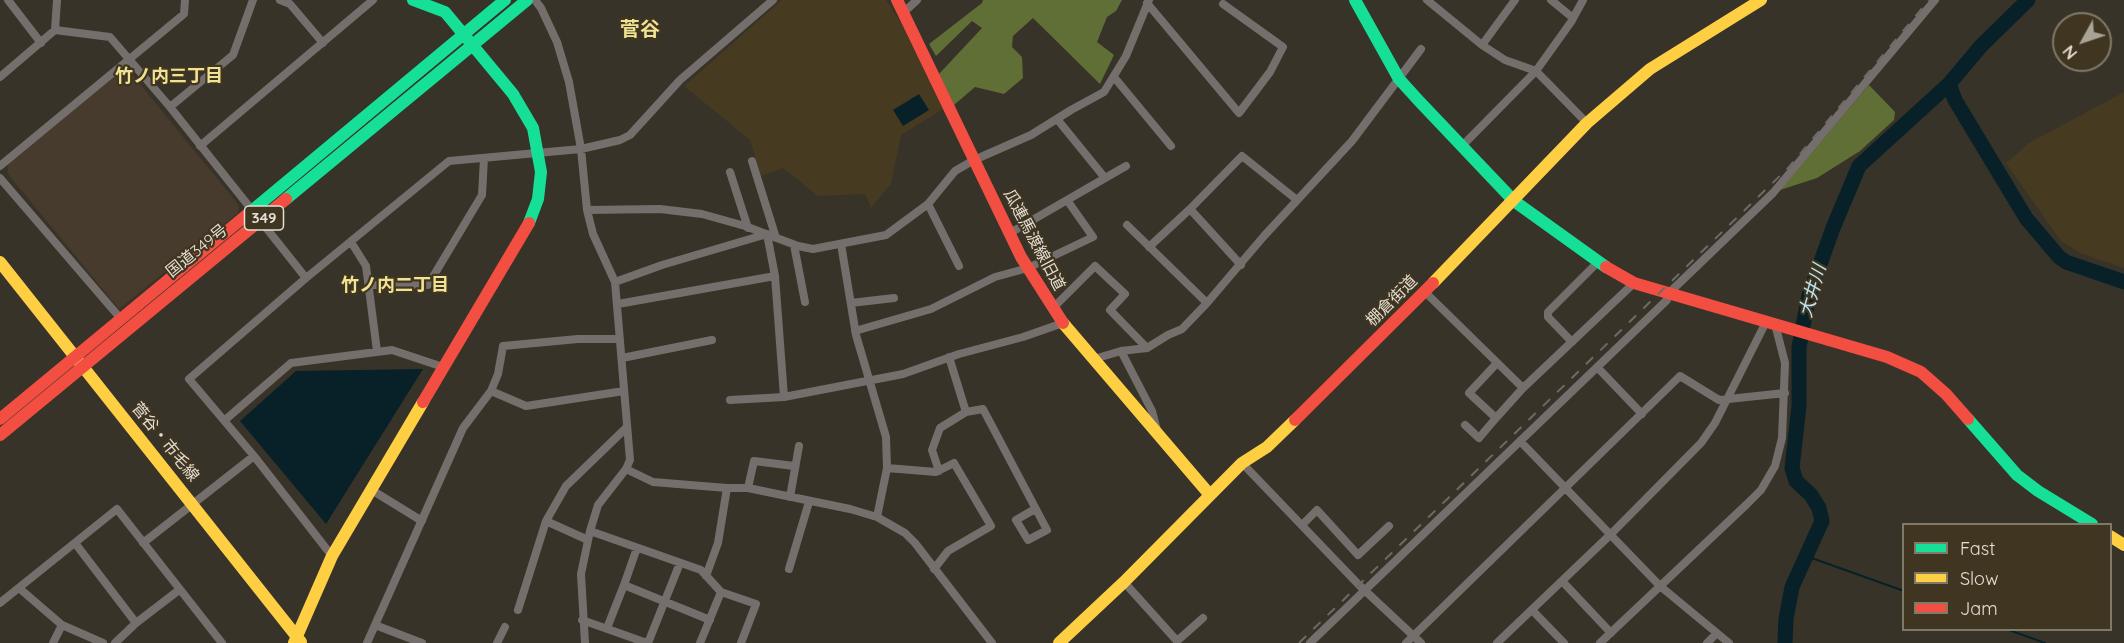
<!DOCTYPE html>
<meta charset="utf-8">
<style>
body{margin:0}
#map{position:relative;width:2124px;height:643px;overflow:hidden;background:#383328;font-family:Quicksand,sans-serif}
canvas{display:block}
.legend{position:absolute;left:1902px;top:523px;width:210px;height:108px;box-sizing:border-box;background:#3f3521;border:2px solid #817968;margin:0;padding:8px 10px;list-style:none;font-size:18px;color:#e5dfd3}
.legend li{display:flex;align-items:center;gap:12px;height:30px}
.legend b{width:30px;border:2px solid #817968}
.north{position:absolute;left:2052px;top:12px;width:60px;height:60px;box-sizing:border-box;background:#3f3521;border:2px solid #817968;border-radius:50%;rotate:230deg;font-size:16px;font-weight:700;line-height:24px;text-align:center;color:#e5dfd3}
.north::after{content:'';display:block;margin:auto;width:21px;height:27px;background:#a8a397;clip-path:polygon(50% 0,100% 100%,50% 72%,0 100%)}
</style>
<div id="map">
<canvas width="2124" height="643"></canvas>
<ul class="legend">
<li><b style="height:8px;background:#16e098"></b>Fast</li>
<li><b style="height:8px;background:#ffcf43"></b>Slow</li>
<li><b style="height:8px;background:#f24e42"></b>Jam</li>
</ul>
<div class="north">N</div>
</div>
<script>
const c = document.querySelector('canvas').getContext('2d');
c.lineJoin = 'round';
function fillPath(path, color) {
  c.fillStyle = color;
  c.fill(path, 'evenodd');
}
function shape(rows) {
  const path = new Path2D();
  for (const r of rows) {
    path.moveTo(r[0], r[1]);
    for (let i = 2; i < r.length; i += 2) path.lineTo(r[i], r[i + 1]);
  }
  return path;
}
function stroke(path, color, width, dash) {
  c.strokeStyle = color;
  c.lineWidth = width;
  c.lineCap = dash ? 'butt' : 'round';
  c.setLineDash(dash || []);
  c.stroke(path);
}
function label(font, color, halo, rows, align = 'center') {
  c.font = font + ' Quicksand,"Noto Sans JP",sans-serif';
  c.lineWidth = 4.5;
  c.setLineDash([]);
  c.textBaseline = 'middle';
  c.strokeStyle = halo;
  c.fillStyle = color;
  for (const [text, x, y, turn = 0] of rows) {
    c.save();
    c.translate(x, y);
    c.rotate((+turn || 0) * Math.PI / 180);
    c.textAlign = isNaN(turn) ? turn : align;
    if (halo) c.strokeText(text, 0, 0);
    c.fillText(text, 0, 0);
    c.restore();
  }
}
fillPath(shape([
 [120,71,131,73,237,203,239,208,238,213,119,309,8,174,8,164]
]), '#463b2c');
fillPath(shape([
 [782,0,886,0,901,23,943,109,901,135,891,184,871,208,865,194,818,196,783,168,761,176,750,140,684,86],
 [2124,92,2124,268,2080,253,2061,241,2006,163,2029,143]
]), '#463a21');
fillPath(shape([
 [983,0,1122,0,1116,11,1107,17,1097,42,1114,55,1100,84,1033,18,1013,36,1012,47,1022,57,1023,78,1004,94,975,87,954,105,939,74,982,28,972,21,936,56,929,44,982,3],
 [1869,85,1895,112,1894,120,1860,151,1817,178,1780,190]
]), '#5f6f35');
fillPath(shape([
 [919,94,929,110,903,126,893,110],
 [423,369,326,524,240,421,296,371]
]), '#082027');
stroke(shape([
 [1806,556,1904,591],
 [2009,630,2045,643]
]), '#082027', 2);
stroke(shape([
 [1949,84,1955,100,2026,218,2059,257,2066,262,2124,282],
 [1785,643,1786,619,1792,587,1822,521,1819,508,1811,495,1796,481,1792,468,1799,406,1799,347,1809,295,1833,228,1859,166,1949,84,1981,46,2028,0]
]), '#082027', 15);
stroke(shape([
 [8,0,41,43],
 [280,0,290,4,323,43],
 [535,0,541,8,557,42,569,82,581,149,587,210,593,234,615,282,630,460,626,469,653,482,727,488,748,488,850,509,877,517,905,533,915,543,992,643],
 [1427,0,1482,45,1505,60,1536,71,1587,123],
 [1551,0,1573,18],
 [1147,3,1239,113,1270,72,1283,47,1223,4],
 [904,12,917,0],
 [55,30,110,37,170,107,306,278],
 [1482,45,1515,0],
 [0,77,55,30,57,0],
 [1114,77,1171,146],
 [170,107,233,55,253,0],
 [1057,119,1105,178],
 [200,146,373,0],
 [1462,146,1536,71,1571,22,1583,0],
 [752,161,776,238],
 [0,166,184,14,185,0],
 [730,172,748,228],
 [0,178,121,319],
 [928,204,959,266],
 [587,210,660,209,702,214,745,226,798,246,813,249,886,235,928,204,955,171,974,160,1031,135,1071,110,1104,92,1126,56,1149,0],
 [1010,233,1126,166],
 [351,242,366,266,377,351],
 [841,244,856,335,886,437,887,468],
 [794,245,805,302],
 [1149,247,1190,209],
 [1241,265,1190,209,1242,156,1297,200],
 [615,282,662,265,767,234,775,276],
 [369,285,428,285,482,195,484,158],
 [1425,292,1523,388],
 [851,303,894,298],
 [1207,303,1264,236,1352,141,1421,49],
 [618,304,775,276,784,397,903,374,959,354,1023,337,1063,323],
 [1053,308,1095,266,1125,294,1110,310,1147,348],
 [855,331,931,309,995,277,1028,268,1093,237,1067,200],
 [1572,342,1548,317,1548,312,1598,262],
 [1121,351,1152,411,1157,430],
 [949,357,966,412],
 [622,358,712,340],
 [1094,359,1121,351,1147,348,1168,335,1182,329,1207,303,1127,225],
 [1497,363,1469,393,1496,418,1523,388,1634,283],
 [1597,367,1642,414],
 [491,391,526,406,624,391],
 [730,400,784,397],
 [225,420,291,363,392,350,443,367],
 [1465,425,1479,438,1496,418],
 [1520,441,1660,586,1729,643],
 [1242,463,1359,585,1421,643],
 [939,471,932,450,940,428,966,412,983,409,1047,530,1028,540,1016,520,1035,509],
 [748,488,754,461,794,466],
 [370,489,422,521],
 [790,497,799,446],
 [877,517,887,468,936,472,954,463,991,526,948,551,934,569],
 [546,521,588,540],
 [1302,525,1317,510,1358,555,1389,526],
 [590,531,701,570,721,592,700,643],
 [75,543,136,623],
 [143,543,254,456],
 [332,556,254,456,189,379,306,278,449,161,581,149,620,140,630,135,680,80,773,0],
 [789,569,809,502],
 [706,576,718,543,727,488],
 [1562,581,1611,633],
 [1124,582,1177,641,1203,618],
 [624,585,637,548],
 [19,588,62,625,103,643],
 [721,592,756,604,741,643],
 [0,603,117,509,222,643],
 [518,610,546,521,566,486,626,428],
 [1532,610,1564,643],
 [582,620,647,643],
 [375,625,422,643],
 [607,628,624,585,710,620],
 [53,643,62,625],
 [115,643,136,623,179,590],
 [367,643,463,428,491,391,498,374,503,346,578,339,619,339],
 [497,643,505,627],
 [585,643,581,574,590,531,598,505,626,469],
 [648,643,680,563],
 [1310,643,1667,300,1669,293,1773,193,1935,0],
 [1406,643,1680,376,1719,400,1785,393],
 [1497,643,1610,535,1701,443,1715,423,1766,322],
 [1600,643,1747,504,1761,490,1775,466,1782,438,1785,363,1775,324],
 [1707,643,1717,633]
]), '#746f6c', 8);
stroke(shape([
 [413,0,445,12,513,94,533,128,541,172,538,199,529,223],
 [1355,0,1399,79,1419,101,1514,201,1606,267],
 [286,199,527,0],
 [249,213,505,0],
 [1968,419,2017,475,2038,491,2092,524]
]), '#16e098', 12);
stroke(shape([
 [0,262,301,642],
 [1433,283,1587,123,1650,69,1761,0],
 [1063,323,1210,495],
 [2110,536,2124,545],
 [294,643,332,556,423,402],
 [1059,643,1124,582,1242,463,1267,447,1295,420]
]), '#ffcf43', 12);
stroke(shape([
 [897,0,1021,257,1063,323],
 [1606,267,1634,283,1887,357,1921,372,1946,394,1968,419],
 [423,402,529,223],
 [0,419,249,213],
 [1295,420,1433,283],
 [0,435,286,199]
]), '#f24e42', 12);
stroke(shape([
 [1299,643,1789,167,1929,0]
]), '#6f6a64', 2, [10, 10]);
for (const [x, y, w] of [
 [264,218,39]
]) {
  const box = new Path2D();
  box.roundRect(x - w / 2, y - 12, w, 24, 4.5);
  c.fillStyle = '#3f3521';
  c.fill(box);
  stroke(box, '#e5dfd3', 1.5);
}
label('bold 15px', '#e5dfd3', null, [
 ["349",264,218]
]);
label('16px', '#e5dfd3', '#3f3521', [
 ["瓜連馬渡線旧道",1034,240,62],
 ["国道349号",197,251,-39],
 ["棚倉街道",1392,301,-45],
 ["菅谷・市毛線",165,442,51]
]);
label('bold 18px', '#f1e394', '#3f3521', [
 ["竹ノ内三丁目",169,77],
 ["竹ノ内二丁目",395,286]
]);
label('italic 18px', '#bae4f4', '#3f3521', [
 ["大井川",1813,291,-74]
]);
label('bold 20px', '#f1e394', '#3f3521', [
 ["菅谷",640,30]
]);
</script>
